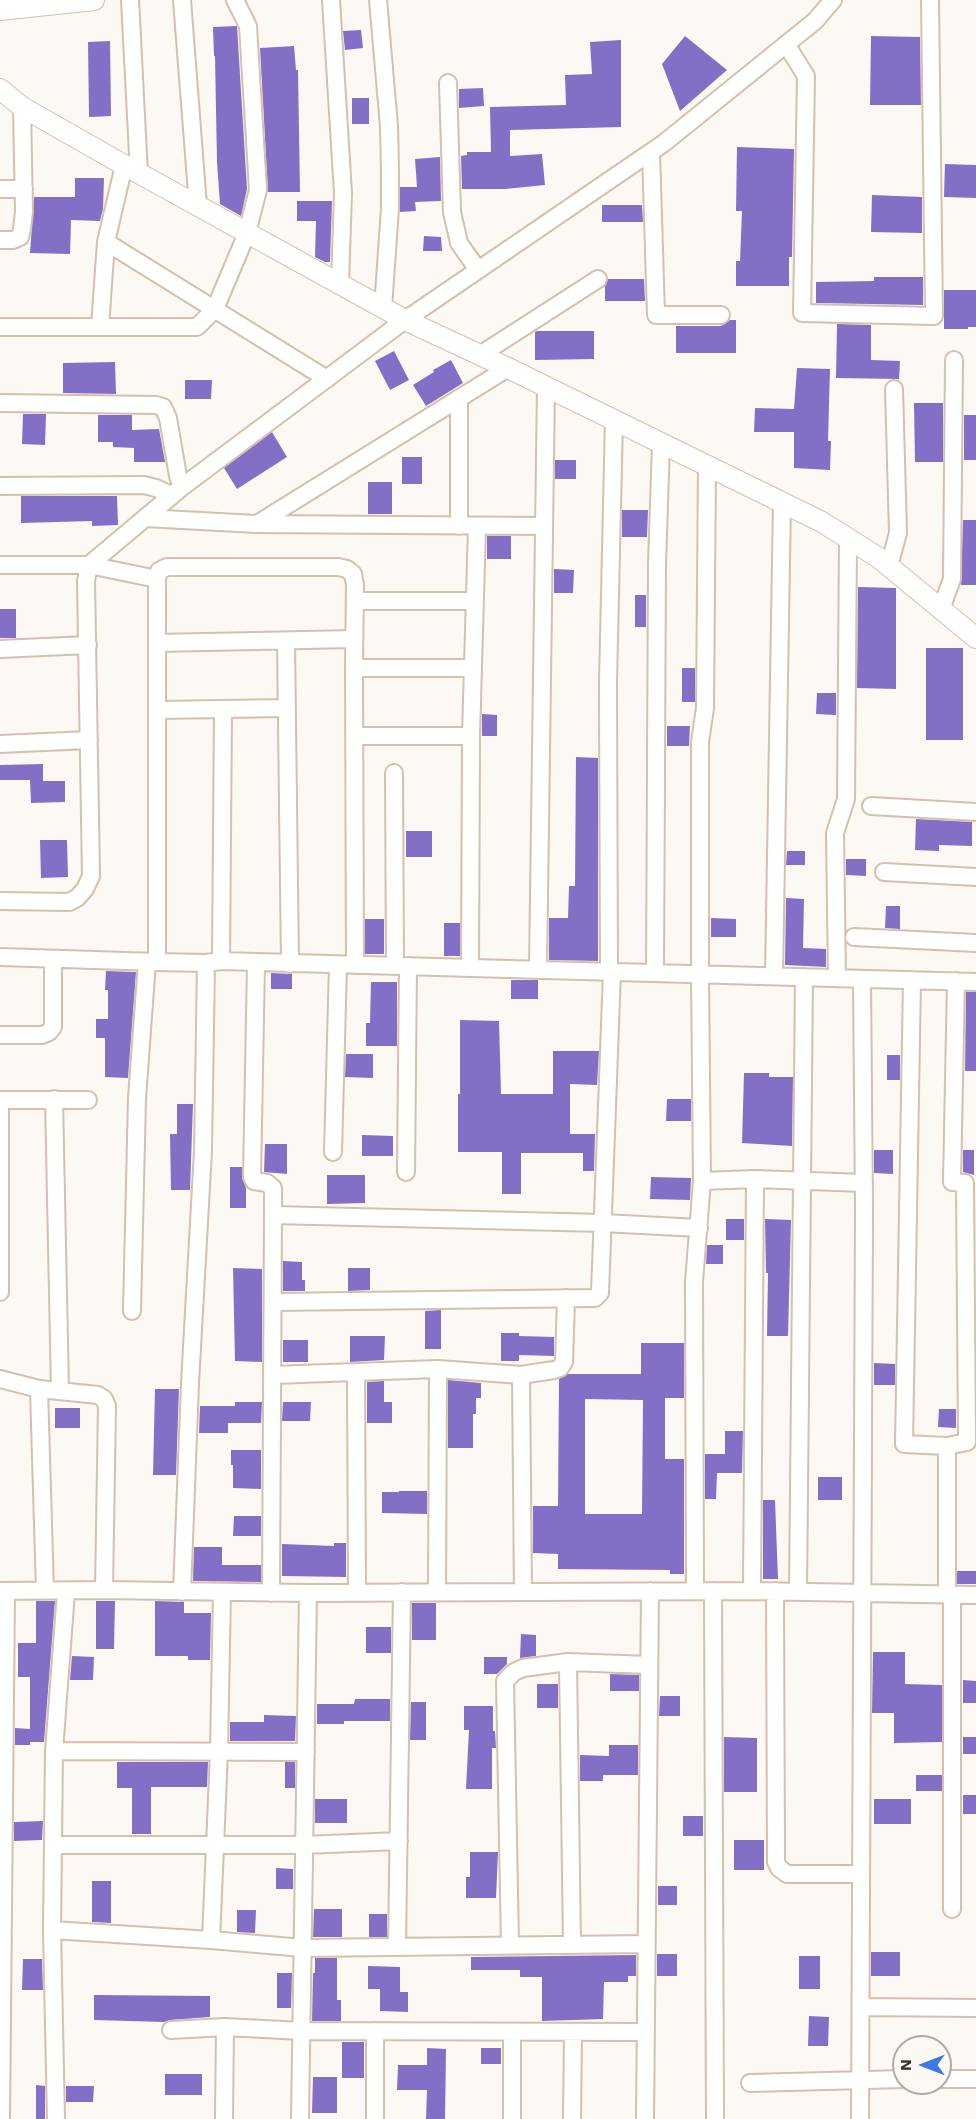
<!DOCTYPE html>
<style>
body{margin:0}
#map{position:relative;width:976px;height:2119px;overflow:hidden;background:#fcf8f4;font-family:"Work Sans",sans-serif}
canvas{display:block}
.north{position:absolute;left:892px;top:2035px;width:60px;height:60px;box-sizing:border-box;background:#fcf8f4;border:2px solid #afaaa4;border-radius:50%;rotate:270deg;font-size:16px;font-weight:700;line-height:24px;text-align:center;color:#3c342c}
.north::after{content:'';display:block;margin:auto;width:21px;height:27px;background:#3c79e8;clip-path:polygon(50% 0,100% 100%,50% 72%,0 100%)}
</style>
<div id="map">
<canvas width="976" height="2119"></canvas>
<div class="north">N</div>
</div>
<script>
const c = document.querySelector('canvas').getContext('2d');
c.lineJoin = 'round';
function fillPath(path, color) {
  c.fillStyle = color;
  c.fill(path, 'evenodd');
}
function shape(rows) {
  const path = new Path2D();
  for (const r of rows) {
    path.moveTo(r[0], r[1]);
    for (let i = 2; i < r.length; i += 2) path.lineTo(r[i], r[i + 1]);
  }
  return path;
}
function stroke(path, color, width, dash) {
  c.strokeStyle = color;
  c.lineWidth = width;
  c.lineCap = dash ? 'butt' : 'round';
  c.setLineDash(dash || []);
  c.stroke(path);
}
fillPath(shape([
 [237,26,247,189,241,216,220,204,217,162,215,56,214,56,213,27],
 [361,30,363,48,345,50,343,31],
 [685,36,727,70,680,111,662,64],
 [871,36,920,37,921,105,870,105],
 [621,40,621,127,510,130,510,156,542,154,545,185,505,189,462,189,461,156,467,155,467,152,491,152,490,107,566,105,565,75,592,74,590,42],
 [110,41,111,116,89,117,88,42],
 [294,46,296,70,298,70,300,192,268,192,260,48],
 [483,88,484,106,459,108,459,89],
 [352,98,369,98,369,124,352,124],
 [737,147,794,149,792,257,789,257,789,286,736,286,736,261,740,261,742,211,736,211],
 [440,157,441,201,415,202,416,211,400,212,400,187,417,187,415,159],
 [945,164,976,165,976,198,944,197],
 [75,178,104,178,103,209,100,221,71,220,70,254,30,253,34,197,75,197],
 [872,195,922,197,922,233,871,232],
 [297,201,332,201,330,262,325,262,315,257,316,221,297,221],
 [602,205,642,205,643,222,602,222],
 [424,236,441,237,442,251,423,251],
 [874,277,923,277,923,305,816,303,816,282,874,281],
 [608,279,644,279,645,301,605,301,605,286],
 [944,290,976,290,976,327,968,327,968,329,944,329],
 [730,320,736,320,736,353,676,353,676,326,721,326],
 [837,324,871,325,871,360,900,361,899,379,836,378],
 [537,331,594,331,594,359,535,360,535,332],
 [394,351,409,380,390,390,375,361],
 [451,360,463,383,426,406,413,385,434,372,433,370],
 [115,362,116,394,63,393,63,363],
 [797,368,830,369,828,441,831,441,830,470,794,468,794,432,754,432,755,408,794,409],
 [185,380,212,380,211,399,185,399],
 [914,403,943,403,943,462,915,462],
 [23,414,46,414,45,445,22,444],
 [98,415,132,415,132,430,159,429,165,462,134,462,134,448,113,447,113,442,98,442],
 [964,415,976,415,976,460,964,460],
 [272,432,287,457,237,489,224,468],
 [402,457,422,457,422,484,402,484],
 [555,460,576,460,576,479,555,479],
 [368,482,392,482,392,514,368,514],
 [21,496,117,496,118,525,92,526,92,521,21,523],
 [622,510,648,510,647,537,622,537],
 [963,520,976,520,976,585,961,585],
 [487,536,511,536,511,559,487,559],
 [554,569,574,570,573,593,554,593],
 [858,587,896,588,896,689,857,688],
 [635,595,646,595,646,627,635,627],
 [0,609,16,609,16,638,0,638],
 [926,648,963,648,963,740,926,740],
 [682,668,695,668,695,702,682,702],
 [817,693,836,693,836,715,816,714],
 [482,714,497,715,497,736,482,736],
 [667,726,690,726,689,746,667,746],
 [576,757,598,758,598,961,549,960,549,918,568,918,569,886,575,886],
 [43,764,43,781,65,781,65,802,31,803,30,780,0,780,0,765],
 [916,819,972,822,972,846,939,845,939,851,915,850],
 [406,831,432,831,432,857,406,857],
 [40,840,67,840,68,877,41,878],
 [787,851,805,851,805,865,786,865],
 [846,859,866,859,866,876,846,875],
 [786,898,804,899,803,948,826,949,826,967,785,965],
 [886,906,900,906,900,929,885,928],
 [711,918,736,919,736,937,711,937],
 [365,919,384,919,384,954,365,954],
 [444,923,460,923,460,956,444,956],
 [106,971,136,972,128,1078,105,1077,105,1038,96,1038,96,1019,108,1019,108,990,105,990],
 [271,973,292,974,292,989,271,989],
 [511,980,538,980,538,999,511,999],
 [371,982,397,982,397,1046,366,1046,366,1023,370,1023],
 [966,992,976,992,976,1071,965,1071],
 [460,1020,499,1021,501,1094,553,1094,553,1051,599,1051,597,1085,570,1084,570,1134,595,1134,594,1171,583,1171,583,1153,521,1153,521,1194,502,1194,502,1152,458,1152,458,1094,460,1094],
 [346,1054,373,1054,373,1078,345,1077],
 [887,1055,900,1055,900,1080,887,1080],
 [744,1073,769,1073,769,1077,793,1077,792,1146,742,1143],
 [667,1099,691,1099,691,1121,666,1121],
 [177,1104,193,1104,190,1190,171,1190,170,1134,177,1134],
 [362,1135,393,1136,393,1156,362,1156],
 [265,1144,287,1144,287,1174,264,1172],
 [874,1150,893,1150,893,1174,874,1173],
 [963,1150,974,1150,974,1175,963,1172],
 [230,1167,242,1167,242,1177,246,1188,246,1208,230,1208],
 [327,1175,365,1175,365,1203,327,1204],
 [651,1177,691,1178,690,1200,650,1199],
 [726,1219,744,1219,744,1240,726,1240],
 [765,1219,791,1220,788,1336,767,1336,768,1273,766,1273],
 [707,1245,723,1245,723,1264,706,1264],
 [283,1261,302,1262,302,1280,305,1280,305,1291,283,1291],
 [233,1268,262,1269,262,1362,235,1361],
 [348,1268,370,1268,370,1290,348,1291],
 [441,1310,441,1349,425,1349,425,1311],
 [501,1333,519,1333,519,1336,554,1337,554,1356,519,1355,519,1361,501,1361],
 [350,1336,385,1336,384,1360,350,1362],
 [283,1340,308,1340,308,1362,283,1362],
 [641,1343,684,1343,684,1398,665,1398,665,1459,684,1459,684,1574,670,1574,670,1570,558,1569,558,1554,533,1553,533,1506,558,1506,559,1379,568,1374,641,1374],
 [585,1399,643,1400,642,1514,585,1514],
 [874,1363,895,1364,895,1385,874,1385],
 [448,1380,481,1383,481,1398,476,1398,476,1414,473,1414,473,1448,448,1448],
 [384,1381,384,1402,392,1402,392,1423,367,1423,367,1382],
 [155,1389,179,1389,176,1475,153,1475],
 [235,1402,262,1402,261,1423,228,1423,228,1433,199,1433,200,1406,235,1406],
 [283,1402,311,1402,310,1421,282,1421],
 [55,1408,80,1408,80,1428,55,1428],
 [939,1409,956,1409,956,1428,938,1427],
 [725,1431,743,1431,742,1473,717,1473,716,1499,705,1499,705,1454,725,1454],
 [231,1450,261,1450,261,1489,233,1488,233,1465,231,1465],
 [818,1477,842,1477,842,1500,818,1500],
 [399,1491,427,1491,427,1514,382,1513,382,1492,399,1492],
 [763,1500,775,1500,778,1579,763,1579],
 [234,1516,261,1516,261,1536,233,1536],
 [334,1543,346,1543,346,1577,282,1576,282,1544,334,1546],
 [194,1547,222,1547,222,1565,261,1565,261,1582,193,1581],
 [957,1571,976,1571,976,1584,957,1584],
 [36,1601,55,1601,44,1742,30,1742,30,1745,15,1745,15,1728,30,1729,30,1677,18,1677,18,1643,36,1643],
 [96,1601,115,1601,114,1649,96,1649],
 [155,1601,184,1602,184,1613,211,1613,210,1660,188,1660,188,1656,155,1656],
 [412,1603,436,1603,436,1640,412,1640],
 [366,1627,391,1627,391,1653,366,1653],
 [521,1634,536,1635,536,1656,520,1658],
 [873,1652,905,1652,905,1684,942,1685,942,1742,894,1743,894,1713,872,1713],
 [72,1656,94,1657,93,1680,70,1680],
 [484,1657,507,1657,507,1664,497,1674,484,1674],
 [610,1674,639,1675,639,1691,610,1691],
 [963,1680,976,1681,976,1703,963,1703],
 [537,1684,558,1684,558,1708,537,1708],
 [660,1696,680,1696,680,1716,659,1716],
 [355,1699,390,1699,390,1721,344,1721,344,1724,317,1724,317,1704,354,1704],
 [411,1702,426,1702,426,1740,410,1740],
 [464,1706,493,1706,493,1731,495,1731,496,1748,492,1748,492,1789,466,1789,469,1730,464,1730],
 [264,1715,296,1716,295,1741,230,1741,230,1722,264,1722],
 [724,1737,757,1738,757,1792,724,1792],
 [963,1737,976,1737,976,1754,963,1754],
 [609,1745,638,1745,638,1775,603,1775,603,1781,580,1781,580,1755,609,1756],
 [117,1762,208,1762,207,1787,151,1787,151,1834,132,1834,132,1788,117,1788],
 [285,1762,295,1762,295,1788,285,1788],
 [916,1775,942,1775,942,1791,916,1791],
 [963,1795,976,1795,976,1814,963,1814],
 [315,1799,347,1799,347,1823,315,1823],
 [874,1799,911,1799,911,1824,874,1824],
 [683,1816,703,1816,703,1836,683,1836],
 [43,1821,42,1840,14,1841,14,1822],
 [734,1840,764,1840,764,1870,734,1870],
 [470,1852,498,1852,496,1898,466,1898,466,1877,470,1877],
 [276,1868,293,1869,293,1889,276,1889],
 [92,1881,111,1881,111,1923,92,1922],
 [658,1886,677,1886,677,1905,658,1905],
 [314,1909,342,1909,342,1937,313,1937],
 [237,1910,256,1910,255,1933,237,1932],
 [369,1914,387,1914,387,1937,369,1937],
 [871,1952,900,1952,900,1976,871,1976],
 [657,1954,677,1954,677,1976,657,1976],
 [636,1955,636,1976,628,1976,628,1982,604,1982,603,2019,542,2021,542,1977,520,1977,520,1970,471,1970,471,1957],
 [799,1956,820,1956,820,1989,799,1989],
 [315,1958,337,1958,337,2000,341,2000,341,2021,312,2021,313,1973,315,1973],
 [23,1959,42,1959,43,1990,22,1990],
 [368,1966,400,1967,400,1992,408,1992,408,2012,380,2011,380,1989,368,1989],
 [277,1973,292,1973,291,2008,277,2008],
 [94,1995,210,1996,210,2017,170,2020,164,2022,94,2020],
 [809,2016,829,2017,828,2046,808,2046],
 [342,2042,364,2042,364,2078,342,2078],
 [427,2048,446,2049,445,2119,426,2119,427,2090,397,2090,398,2065,427,2065],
 [481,2048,501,2048,501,2064,481,2064],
 [165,2074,202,2074,202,2095,165,2095],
 [313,2077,337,2077,337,2113,312,2113],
 [36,2085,45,2086,45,2119,36,2119],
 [66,2086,94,2086,93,2102,66,2102]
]), '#8370c6');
const minor = shape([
 [130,0,139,174],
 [182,0,198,206],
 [331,0,343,193,340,284],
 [378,0,389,126,390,170,390,208,383,308],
 [786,44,806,76,802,313,934,316,930,0],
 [448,83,452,212,459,243,478,270],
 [651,152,656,315,721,315],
 [0,189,24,189],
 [0,240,13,240,20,237,22,229,24,212,22,107],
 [106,242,327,379],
 [0,327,197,327,215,309,247,233,258,190,248,26,235,0],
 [100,327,106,242,124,165],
 [480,355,598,279],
 [459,398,459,526],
 [0,403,156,405,163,407,168,418,178,476,182,487],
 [0,486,144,485,156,488,171,495],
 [145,518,256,524,544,526],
 [257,524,508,368],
 [0,565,89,565,157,579],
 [889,566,898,533,894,389],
 [355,601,475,601],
 [941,609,952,579,954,360],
 [286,642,290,964],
 [157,643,354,639],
 [0,649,88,645],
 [354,668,473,668],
 [157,710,287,708],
 [354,736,471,736],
 [0,744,89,740],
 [394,773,395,966],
 [871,806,976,812],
 [884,872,976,877],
 [0,901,69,902,77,898,85,889,91,876,86,581,89,565,182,487,405,320,664,143,815,21,833,0],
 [854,937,976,943],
 [0,957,157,962,206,963,221,961,976,982],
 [221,961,223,709],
 [157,962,157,579,159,571,167,567,338,567,347,569,353,574,355,585,354,668,355,965],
 [256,963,252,1177,254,1181,267,1183,273,1188,273,1215],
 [470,968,471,736,477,526],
 [538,970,546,386],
 [609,972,608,682,614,419],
 [655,973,657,564,661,443],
 [774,976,782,502],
 [837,978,835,833,846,799,848,538],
 [912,980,904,1444,947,1446],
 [0,1035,42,1035,49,1032,53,1027,53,959],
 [54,1099,60,1391],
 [0,1100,88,1100],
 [333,1152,338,965],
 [406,1172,408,966],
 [702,1181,755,1179,864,1183],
 [0,1292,0,1100],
 [273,1302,595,1298,600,1293,612,972],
 [132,1311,137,1098,147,962],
 [273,1375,356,1372],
 [521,1375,523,1592],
 [0,1379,39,1389,98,1395,104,1399,107,1406,104,1590],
 [39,1389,45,1591],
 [0,1591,104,1590,308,1593,752,1591,976,1595],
 [695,1591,694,1282,702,1181,700,974,700,742,705,708,707,465],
 [713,1591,715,2119],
 [752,1591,755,1179],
 [775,1591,776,1862,779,1868,787,1874,861,1874],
 [798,1591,804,977],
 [182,1592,190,1383,203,1151,206,963],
 [437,1592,438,1369],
 [271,1593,273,1215,603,1223,699,1228],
 [357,1593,356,1372,438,1369,521,1375,554,1370,560,1368,564,1362,566,1298],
 [947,1594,947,1446,967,1442,965,1183,952,1182,956,981],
 [952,1595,952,1909],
 [568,1662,572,1945],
 [54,1751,306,1752],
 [53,1845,304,1845,399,1841],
 [52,1930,211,1940,303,1948,646,1944],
 [211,1940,219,1751,222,1592],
 [510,1945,505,1681,514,1672,523,1668,568,1662,649,1665],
 [397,1947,402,1592],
 [861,2007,976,2008],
 [171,2030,225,2027,302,2031,646,2032],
 [375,2031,375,2119],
 [940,2079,976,2079],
 [750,2083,904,2079],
 [1,2119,6,1591],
 [56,2119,52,1930,54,1751,66,1592],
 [224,2119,225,2027],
 [300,2119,308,1593],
 [512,2119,512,2032],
 [572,2119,573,2032],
 [645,2119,650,1591],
 [860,2119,864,1210,862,979]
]);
const tertiary = shape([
 [0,10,94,0],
 [0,89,22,107,124,165,405,320,508,368,822,522,879,558,976,638]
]);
stroke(minor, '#d4c0ab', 20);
stroke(tertiary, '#d4c0ab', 22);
stroke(minor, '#fff', 16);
stroke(tertiary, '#fff', 20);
</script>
